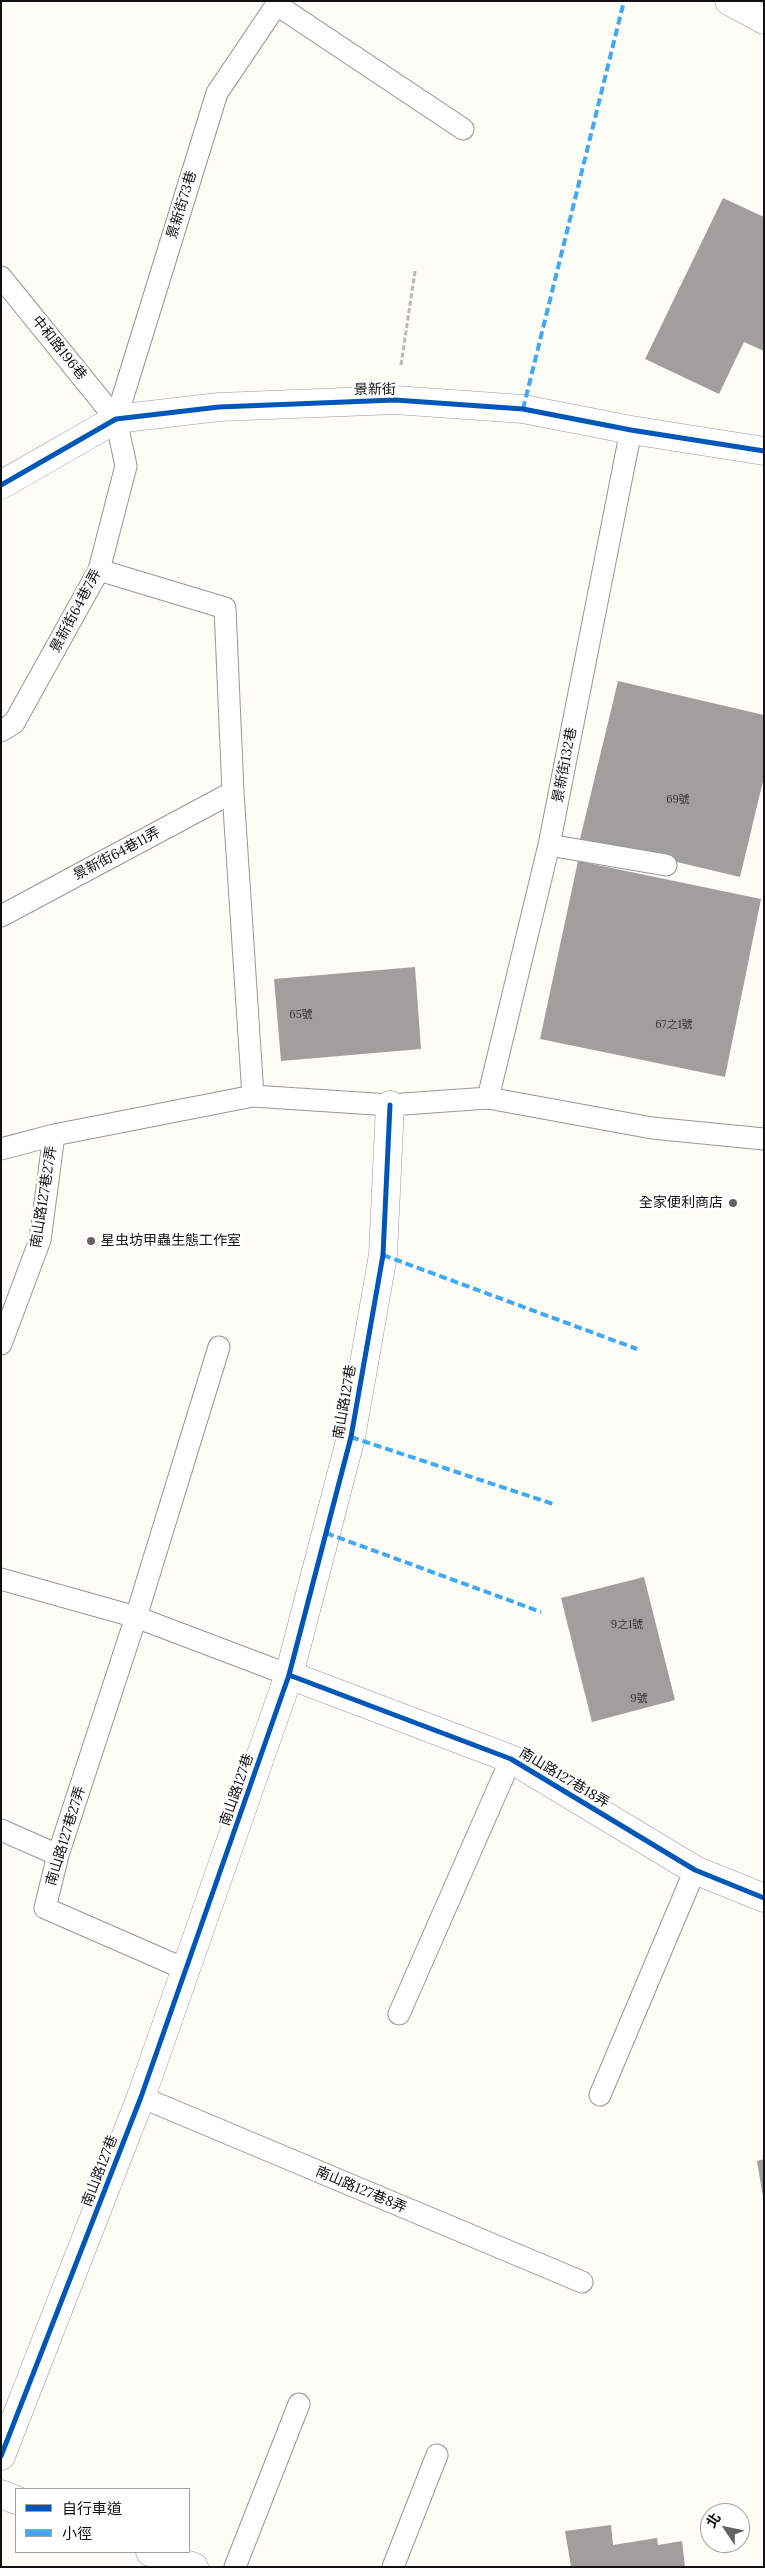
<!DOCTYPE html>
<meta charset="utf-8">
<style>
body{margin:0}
#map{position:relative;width:765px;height:2568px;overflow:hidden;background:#fdfcf7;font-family:Lora,"Noto Sans TC",serif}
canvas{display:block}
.frame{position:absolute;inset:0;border:2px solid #111;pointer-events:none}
.legend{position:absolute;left:15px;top:2488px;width:175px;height:65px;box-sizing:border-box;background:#fff;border:1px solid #a0a0a0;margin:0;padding:6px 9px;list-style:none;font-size:15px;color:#111}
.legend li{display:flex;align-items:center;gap:10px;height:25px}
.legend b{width:25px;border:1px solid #a0a0a0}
.north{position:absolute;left:700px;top:2503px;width:50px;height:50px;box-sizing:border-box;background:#fff;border:1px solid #a0a0a0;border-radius:50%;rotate:304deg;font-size:14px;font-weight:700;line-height:20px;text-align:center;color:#111}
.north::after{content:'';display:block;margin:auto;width:18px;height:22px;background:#646362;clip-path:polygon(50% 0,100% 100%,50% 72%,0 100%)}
</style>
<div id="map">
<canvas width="765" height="2568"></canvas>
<div class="frame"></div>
<ul class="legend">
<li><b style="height:6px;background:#0057b8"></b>自行車道</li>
<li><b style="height:6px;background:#3fa9f5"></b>小徑</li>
</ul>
<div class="north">北</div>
</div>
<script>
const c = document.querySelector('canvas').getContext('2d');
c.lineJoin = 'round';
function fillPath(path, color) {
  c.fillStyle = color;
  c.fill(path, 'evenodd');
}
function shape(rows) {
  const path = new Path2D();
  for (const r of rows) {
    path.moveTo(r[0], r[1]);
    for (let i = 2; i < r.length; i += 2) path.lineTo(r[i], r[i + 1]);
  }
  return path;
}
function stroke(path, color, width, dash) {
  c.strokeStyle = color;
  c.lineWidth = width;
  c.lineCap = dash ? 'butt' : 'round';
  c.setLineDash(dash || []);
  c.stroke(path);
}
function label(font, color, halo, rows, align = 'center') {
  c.font = font + ' Lora,"Noto Sans TC",serif';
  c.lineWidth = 5;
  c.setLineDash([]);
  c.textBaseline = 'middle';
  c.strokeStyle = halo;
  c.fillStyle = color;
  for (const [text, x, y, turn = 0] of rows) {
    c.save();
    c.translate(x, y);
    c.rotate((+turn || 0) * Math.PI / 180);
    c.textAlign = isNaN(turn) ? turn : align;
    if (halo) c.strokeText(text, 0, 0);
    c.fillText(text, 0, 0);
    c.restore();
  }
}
fillPath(shape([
 [723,198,764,217,764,351,744,342,719,394,645,359],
 [618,681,764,715,764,777,740,877,580,839],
 [578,861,761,899,725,1077,540,1039],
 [415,967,421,1049,281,1061,274,979],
 [644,1577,675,1700,592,1722,561,1598],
 [764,2159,764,2197,763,2197,757,2161],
 [611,2525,613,2545,657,2538,658,2545,682,2541,685,2567,571,2567,565,2531]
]), '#a19f9c');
const service = shape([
 [277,5,463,129],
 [1,277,116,419,126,466,99,570,14,723,1,731],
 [116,419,217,93,279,1],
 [99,570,225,608,233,792,253,1096],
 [549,845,666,865],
 [1,916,233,792],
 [488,1098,549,845,631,430],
 [1,1149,54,1135,253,1096,390,1105,488,1098,652,1128,764,1139],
 [1,1344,40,1240,54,1135],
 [1,1579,136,1617,289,1675],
 [1,1830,58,1855],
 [187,1970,45,1908,58,1855,136,1617,219,1347],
 [399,2014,511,1759],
 [600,2095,695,1870],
 [141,2097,582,2282],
 [235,2567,299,2404],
 [393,2567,437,2455]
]);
const minor = shape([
 [729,1,764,20],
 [1,485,116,419,219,407,395,400,523,409,631,430,764,451],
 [289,1675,511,1759,695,1870,764,1898],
 [1,2456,141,2097,289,1675,351,1437,383,1255,390,1105],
 [1,2494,16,2500],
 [150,2552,194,2567]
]);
stroke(service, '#979795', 23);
stroke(minor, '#979795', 29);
stroke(shape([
 [401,365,415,271]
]), '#b9b9b8', 3, [5, 2.5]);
stroke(service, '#fffffe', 21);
stroke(minor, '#fffffe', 28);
stroke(shape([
 [523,409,624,1],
 [383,1255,637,1349],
 [351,1437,553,1504],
 [326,1533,541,1612]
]), '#3fa9f5', 4, [8, 4]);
stroke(shape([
 [1,485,116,419,219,407,395,400,523,409,631,430,764,451],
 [289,1675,511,1759,695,1870,764,1898],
 [1,2456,141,2097,289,1675,351,1437,383,1255,390,1105]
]), '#0057b8', 5);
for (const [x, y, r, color] of [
 [733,1203,5,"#646362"],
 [91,1241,5,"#646362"]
]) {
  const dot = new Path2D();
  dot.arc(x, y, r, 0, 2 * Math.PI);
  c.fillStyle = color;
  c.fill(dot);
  stroke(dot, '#fff', 2);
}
label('11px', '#353434', null, [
 ["69號",678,800],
 ["65號",301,1015],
 ["67之1號",674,1025],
 ["9之1號",627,1625],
 ["9號",639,1699]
]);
label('14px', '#111', '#fff', [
 ["景新街73巷",182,205,-73],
 ["中和路196巷",59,348,51],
 ["景新街",375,390,-1],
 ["景新街64巷7弄",76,611,-62],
 ["景新街132巷",565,765,-79],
 ["景新街64巷11弄",117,854,-28],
 ["南山路127巷27弄",44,1197,-81],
 ["南山路127巷",345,1402,-80],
 ["南山路127巷18弄",564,1778,31],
 ["南山路127巷",237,1790,-71],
 ["南山路127巷27弄",66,1836,-73],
 ["南山路127巷",100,2171,-69],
 ["南山路127巷8弄",361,2190,23]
]);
label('14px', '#111', '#fff', [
 ["全家便利商店",723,1203],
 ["星虫坊甲蟲生態工作室",101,1241,"left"]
], 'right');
</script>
